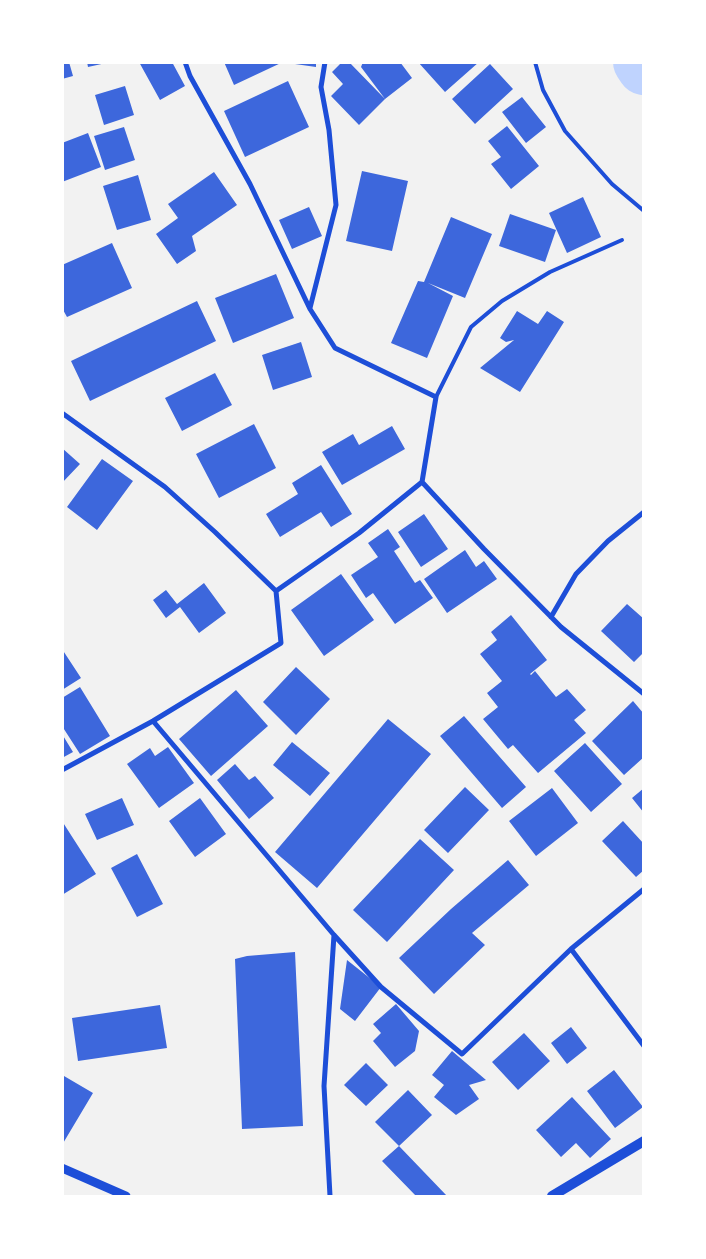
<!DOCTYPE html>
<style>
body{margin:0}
#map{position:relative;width:706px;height:1259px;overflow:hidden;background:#f2f2f2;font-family:"DM Sans",sans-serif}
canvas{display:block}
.frame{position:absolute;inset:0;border:64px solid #fff;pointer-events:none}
</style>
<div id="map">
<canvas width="706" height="1259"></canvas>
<div class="frame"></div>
</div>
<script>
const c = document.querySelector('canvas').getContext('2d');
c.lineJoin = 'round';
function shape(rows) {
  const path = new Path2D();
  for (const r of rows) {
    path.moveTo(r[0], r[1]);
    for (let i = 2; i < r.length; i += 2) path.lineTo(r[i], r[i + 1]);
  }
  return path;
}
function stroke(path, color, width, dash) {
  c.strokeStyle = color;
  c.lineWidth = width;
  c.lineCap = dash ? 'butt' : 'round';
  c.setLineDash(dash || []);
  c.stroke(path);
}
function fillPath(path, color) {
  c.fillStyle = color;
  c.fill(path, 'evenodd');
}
stroke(shape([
 [640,62,644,68]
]), '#bfd3fe', 54);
fillPath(shape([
 [62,62,69,62,73,76,62,79],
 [87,62,106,62,106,63,88,67],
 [139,62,172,62,185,86,160,100],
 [224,62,283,62,234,85],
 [295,62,316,62,316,67,295,64],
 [342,62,349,62,385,99,361,67,363,62,400,62,412,78,385,99,359,125,331,96,343,84,332,72],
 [418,62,479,62,445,92],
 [490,64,513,89,475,124,452,99],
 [288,81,309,127,245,157,224,111],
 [125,86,134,115,104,125,95,95],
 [522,97,546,127,526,143,502,112],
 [507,126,539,166,511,189,491,164,501,157,488,141],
 [124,127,135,160,105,170,94,136],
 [88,133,101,167,62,182,62,143],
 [362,171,408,181,392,251,346,241],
 [214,172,237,205,192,236,196,251,177,264,156,234,178,218,168,204],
 [138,175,151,220,117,230,103,186],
 [583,197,601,237,567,253,549,213],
 [309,207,322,236,292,249,279,220],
 [510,214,556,230,545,262,499,246],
 [451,217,492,234,465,298,428,283,453,296,427,358,391,343,418,281,424,282],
 [112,243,132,288,67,317,62,308,62,265],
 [276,274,294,318,233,343,215,298],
 [197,301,216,341,90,401,71,361],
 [517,311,538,324,547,311,564,322,520,392,480,368,514,340,506,342,500,338],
 [301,342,312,377,273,390,262,355],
 [215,373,232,405,182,431,165,398],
 [254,424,276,468,219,498,196,454],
 [392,426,405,449,342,485,322,452,353,434,359,445],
 [62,448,80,464,62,483],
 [102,459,133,481,97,530,67,507],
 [321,465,352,514,331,527,321,512,280,537,266,514,298,494,292,483],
 [424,514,448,549,421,567,398,532],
 [388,529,400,547,394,551,415,583,420,580,433,598,395,624,373,593,366,598,351,575,378,557,368,543],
 [465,550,476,567,484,561,497,579,447,613,424,579],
 [341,574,374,620,324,656,291,610],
 [204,583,226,613,199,633,180,607,166,618,153,600,166,590,177,604],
 [627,604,644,619,644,652,634,662,601,631],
 [511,615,547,660,530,674,531,675,535,671,556,697,567,689,586,710,574,720,586,733,538,773,513,745,508,749,483,719,498,707,487,693,502,681,480,654,497,640,491,632],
 [62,649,81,678,62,690],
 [296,667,330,699,296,735,263,702],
 [80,687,110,736,80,754,62,726,62,698],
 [236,690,268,726,211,776,179,739],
 [633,701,644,714,644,757,624,775,592,741],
 [464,716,526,787,502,808,440,736],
 [388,719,431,754,317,888,275,852],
 [62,734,73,752,62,758],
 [292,742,330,773,310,796,273,765],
 [585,743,622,784,591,812,554,771],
 [168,747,194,783,159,808,127,764,150,748,155,756],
 [235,764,249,780,255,776,274,798,249,819,217,780],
 [465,787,489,810,448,853,424,830],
 [552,788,578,823,536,856,509,821],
 [644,788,644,813,632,798],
 [122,798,134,825,97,840,85,814],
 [200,798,226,834,195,857,169,821],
 [62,821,96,874,62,895],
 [623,821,644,844,644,870,636,877,602,841],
 [420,839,454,870,387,942,353,910],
 [137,854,163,904,137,917,111,868],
 [508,860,529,885,472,933,485,945,434,994,399,958,451,909],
 [295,952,303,1126,242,1129,235,959,247,956],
 [347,960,381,987,355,1021,340,1009],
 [396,1004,419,1031,415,1051,395,1067,373,1041,381,1033,373,1024],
 [160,1005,167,1048,78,1061,72,1018],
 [571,1027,587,1048,567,1064,551,1043],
 [524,1033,550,1061,518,1090,492,1062],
 [452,1051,486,1080,469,1085,479,1099,456,1115,434,1097,444,1085,432,1075],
 [366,1063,388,1085,366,1106,344,1085],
 [614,1070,643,1107,615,1128,587,1091],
 [64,1076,93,1093,62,1145,62,1078],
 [408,1090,432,1115,399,1146,375,1122],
 [572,1097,611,1139,590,1158,576,1143,561,1157,536,1130],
 [399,1146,447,1196,416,1196,382,1161]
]), '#3d67dc');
stroke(shape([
 [535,62,543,90,565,131,612,184,644,211],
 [436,397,471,327,502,301,550,272,622,240]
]), '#1d4ed8', 4);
stroke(shape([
 [185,62,190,76,250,184,310,309,335,348,436,397,422,482,484,549,561,627,644,694],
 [310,308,336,205,329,130,321,87,325,62],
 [62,413,165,487,215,532,276,591,281,643,153,721,62,770],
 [276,591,359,533,422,482],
 [551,617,576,574,608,541,644,512],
 [153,721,334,935,381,987,462,1054,571,949,644,889],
 [571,949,644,1046],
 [330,1196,324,1086,334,935]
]), '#1d4ed8', 5);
stroke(shape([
 [62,1168,126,1196]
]), '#1d4ed8', 9);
stroke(shape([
 [552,1196,644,1141]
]), '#1d4ed8', 10);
</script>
